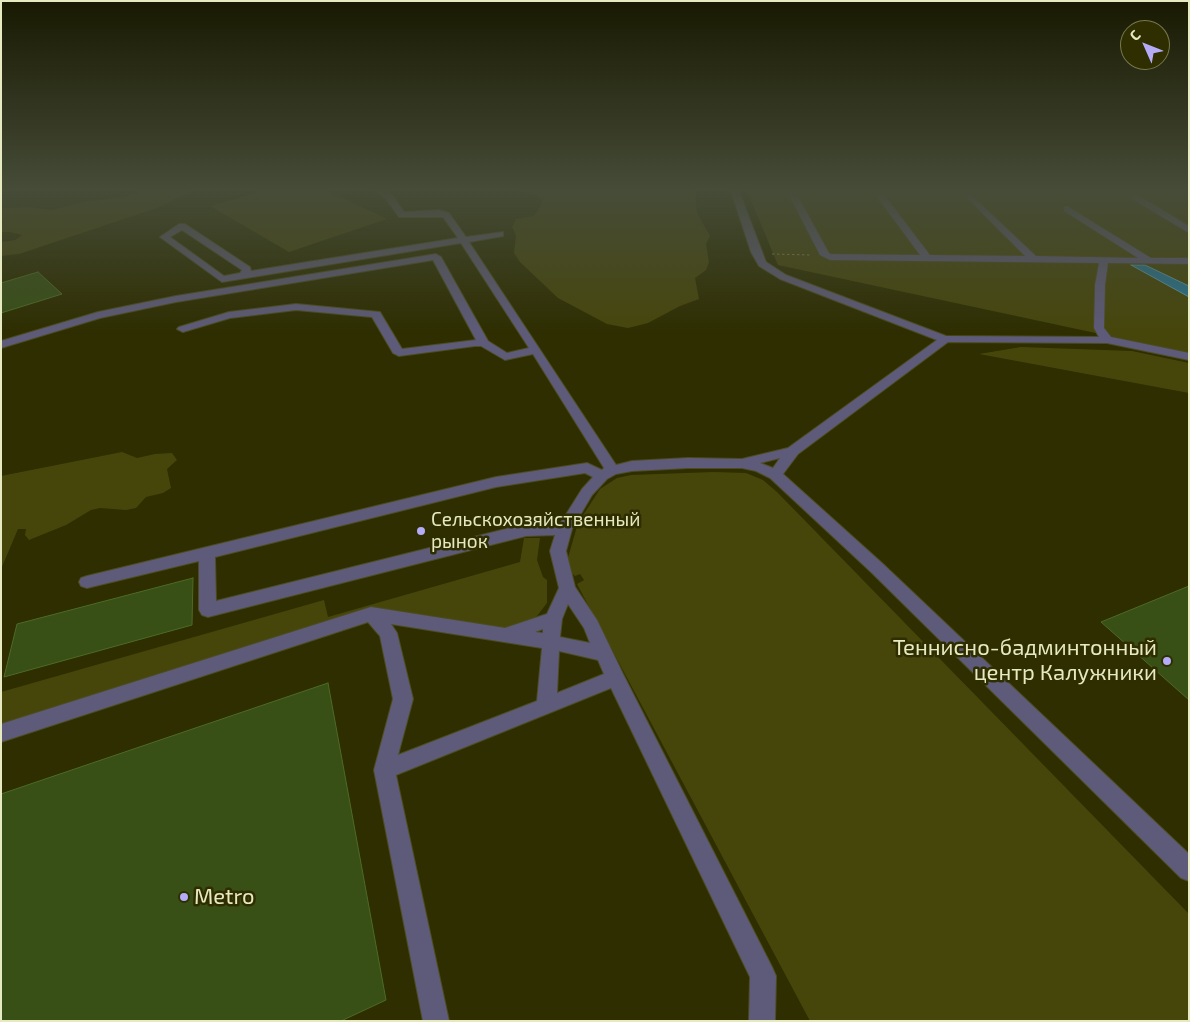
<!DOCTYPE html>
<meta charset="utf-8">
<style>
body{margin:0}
#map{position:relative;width:1190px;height:1022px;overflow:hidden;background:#2e2e01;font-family:"Exo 2",sans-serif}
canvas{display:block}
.frame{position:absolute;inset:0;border:2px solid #e7e9c1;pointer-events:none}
.north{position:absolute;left:1120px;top:20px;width:50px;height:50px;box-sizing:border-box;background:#2e2e01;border:1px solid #78794e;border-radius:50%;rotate:314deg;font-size:14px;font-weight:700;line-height:20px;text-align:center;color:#e7e9c1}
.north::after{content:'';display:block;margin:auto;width:18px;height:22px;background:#b5acf8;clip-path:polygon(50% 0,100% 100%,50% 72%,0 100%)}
</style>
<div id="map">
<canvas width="1190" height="1022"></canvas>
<div class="frame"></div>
<div class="north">С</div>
</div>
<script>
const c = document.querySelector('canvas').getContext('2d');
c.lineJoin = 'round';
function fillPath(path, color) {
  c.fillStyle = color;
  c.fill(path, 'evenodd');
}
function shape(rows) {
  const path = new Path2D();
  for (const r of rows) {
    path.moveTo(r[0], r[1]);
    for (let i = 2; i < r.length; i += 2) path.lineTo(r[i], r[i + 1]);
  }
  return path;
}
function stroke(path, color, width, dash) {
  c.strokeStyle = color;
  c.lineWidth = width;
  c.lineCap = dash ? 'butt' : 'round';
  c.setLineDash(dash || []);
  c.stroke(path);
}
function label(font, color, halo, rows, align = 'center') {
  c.font = font + ' "Exo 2",sans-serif';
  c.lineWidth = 5;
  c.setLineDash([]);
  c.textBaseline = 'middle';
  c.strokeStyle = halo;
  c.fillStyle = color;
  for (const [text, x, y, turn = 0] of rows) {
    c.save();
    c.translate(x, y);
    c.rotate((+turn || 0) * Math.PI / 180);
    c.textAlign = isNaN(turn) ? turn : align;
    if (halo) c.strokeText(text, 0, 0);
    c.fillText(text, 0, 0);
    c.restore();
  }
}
fillPath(shape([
 [143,191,192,191,157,208,19,254,1,256,1,242,15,240,22,235,10,232,1,232,1,224,4,222,1,221,1,208,27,207,52,210,83,202,124,197],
 [263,191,328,191,387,219,289,252,210,206],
 [526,191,695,191,697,213,710,236,706,244,709,262,706,270,695,278,699,299,680,306,648,323,628,328,607,324,558,298,520,262,514,253,516,235,512,227,516,219,534,216,543,202,537,195],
 [747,191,1189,191,1189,353,778,265],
 [1021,347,1132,351,1189,363,1189,393,979,354],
 [122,452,137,458,155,454,172,453,177,460,167,469,171,488,163,493,146,497,136,508,126,510,100,508,91,510,66,525,29,540,25,535,26,529,18,529,1,569,1,476],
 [714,472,746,473,763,480,777,492,1189,914,1189,1021,810,1021,577,584,584,580,580,574,575,576,568,570,567,561,578,523,600,489,617,478,631,475],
 [524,538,540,538,537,560,543,577,547,580,547,603,537,616,522,626,501,630,376,608,1,727,1,692,324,600,328,617,520,562]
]), '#46460b');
const water = shape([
 [1131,265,1145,265,1189,286,1189,297,1131,265]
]);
fillPath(water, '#287493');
stroke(water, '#6197a1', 1);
const building = shape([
 [38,272,62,294,1,313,1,283,38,272],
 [193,578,192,625,4,677,17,624,193,578],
 [1189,586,1189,700,1101,622,1189,586],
 [328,683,386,1000,341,1021,1,1021,1,794,328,683]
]);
fillPath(building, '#384f16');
stroke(building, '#4e6b25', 1);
const minor = shape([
 [376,191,386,191,392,195,404,212,439,210,449,213,466,237,503,232,503,236,469,242,616,465,632,461,688,458,742,459,788,448,937,340,780,279,759,266,751,252,731,191,739,191,766,262,786,275,946,336,1099,337,1094,328,1095,285,1099,263,830,260,820,255,787,191,795,191,829,253,831,254,920,255,875,194,879,192,882,192,930,255,1025,256,967,198,966,196,970,194,1036,256,1138,258,1064,211,1064,207,1067,206,1151,258,1189,258,1189,264,1108,263,1105,285,1104,328,1111,337,1189,353,1189,360,1107,343,948,342,798,454,783,474,883,564,1189,854,1189,881,1181,878,871,572,770,478,756,471,742,468,688,468,632,471,616,474,607,479,592,495,572,529,566,551,575,587,597,620,623,674,772,967,776,976,775,1021,749,1021,750,977,611,688,396,775,449,1021,423,1021,374,770,393,699,380,636,368,622,1,742,1,724,371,607,505,628,547,614,559,588,550,551,555,535,526,536,208,617,202,615,199,610,199,561,87,588,81,586,79,582,81,578,87,576,496,477,587,463,602,470,604,468,533,354,505,360,481,346,475,346,399,356,393,353,372,317,296,310,230,318,183,332,177,329,179,327,229,312,296,304,380,312,402,349,476,340,433,260,176,302,100,318,1,348,1,341,98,312,176,296,436,254,441,257,488,341,507,353,529,348,461,243,222,282,160,237,179,224,185,224,250,267,251,271,458,238,443,217,399,217,386,199,376,191],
 [182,230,242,270,240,273,224,276,170,237,182,230],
 [780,458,773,468,760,463,780,458],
 [585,473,593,477,582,489,560,524,526,524,216,601,215,557,496,487,585,473],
 [568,604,584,628,590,643,560,637,562,619,568,604],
 [391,624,542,648,537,701,398,755,413,699,397,633,391,624],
 [543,629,543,633,535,632,543,629],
 [559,651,598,660,604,674,557,693,559,651],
 [1132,195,1138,195,1189,226,1189,233,1132,199,1132,195]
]);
stroke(minor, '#4c4c20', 2);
stroke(shape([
 [772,254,811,255]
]), '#88895f', 1, [2.5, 2.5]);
fillPath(minor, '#5e5b7a');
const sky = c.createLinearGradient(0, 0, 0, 334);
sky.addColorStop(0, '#191901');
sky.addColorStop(0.57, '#464c38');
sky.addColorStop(1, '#464c3800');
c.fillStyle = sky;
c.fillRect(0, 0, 1190, 334);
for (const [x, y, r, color] of [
 [421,531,5,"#b5acf8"],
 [1167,661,5,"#b5acf8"],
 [184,897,5,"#b5acf8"]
]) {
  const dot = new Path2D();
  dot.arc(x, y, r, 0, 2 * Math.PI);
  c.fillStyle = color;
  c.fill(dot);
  stroke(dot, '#2e2e01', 2);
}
label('19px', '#e7e9c1', '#2e2e01', [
 ["Сельскохозяйственный",431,520],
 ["рынок",431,542]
], 'left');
label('22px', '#e7e9c1', '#2e2e01', [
 ["Теннисно-бадминтонный",1157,648],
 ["центр Калужники",1157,673],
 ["Metro",194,897,"left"]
], 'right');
</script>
